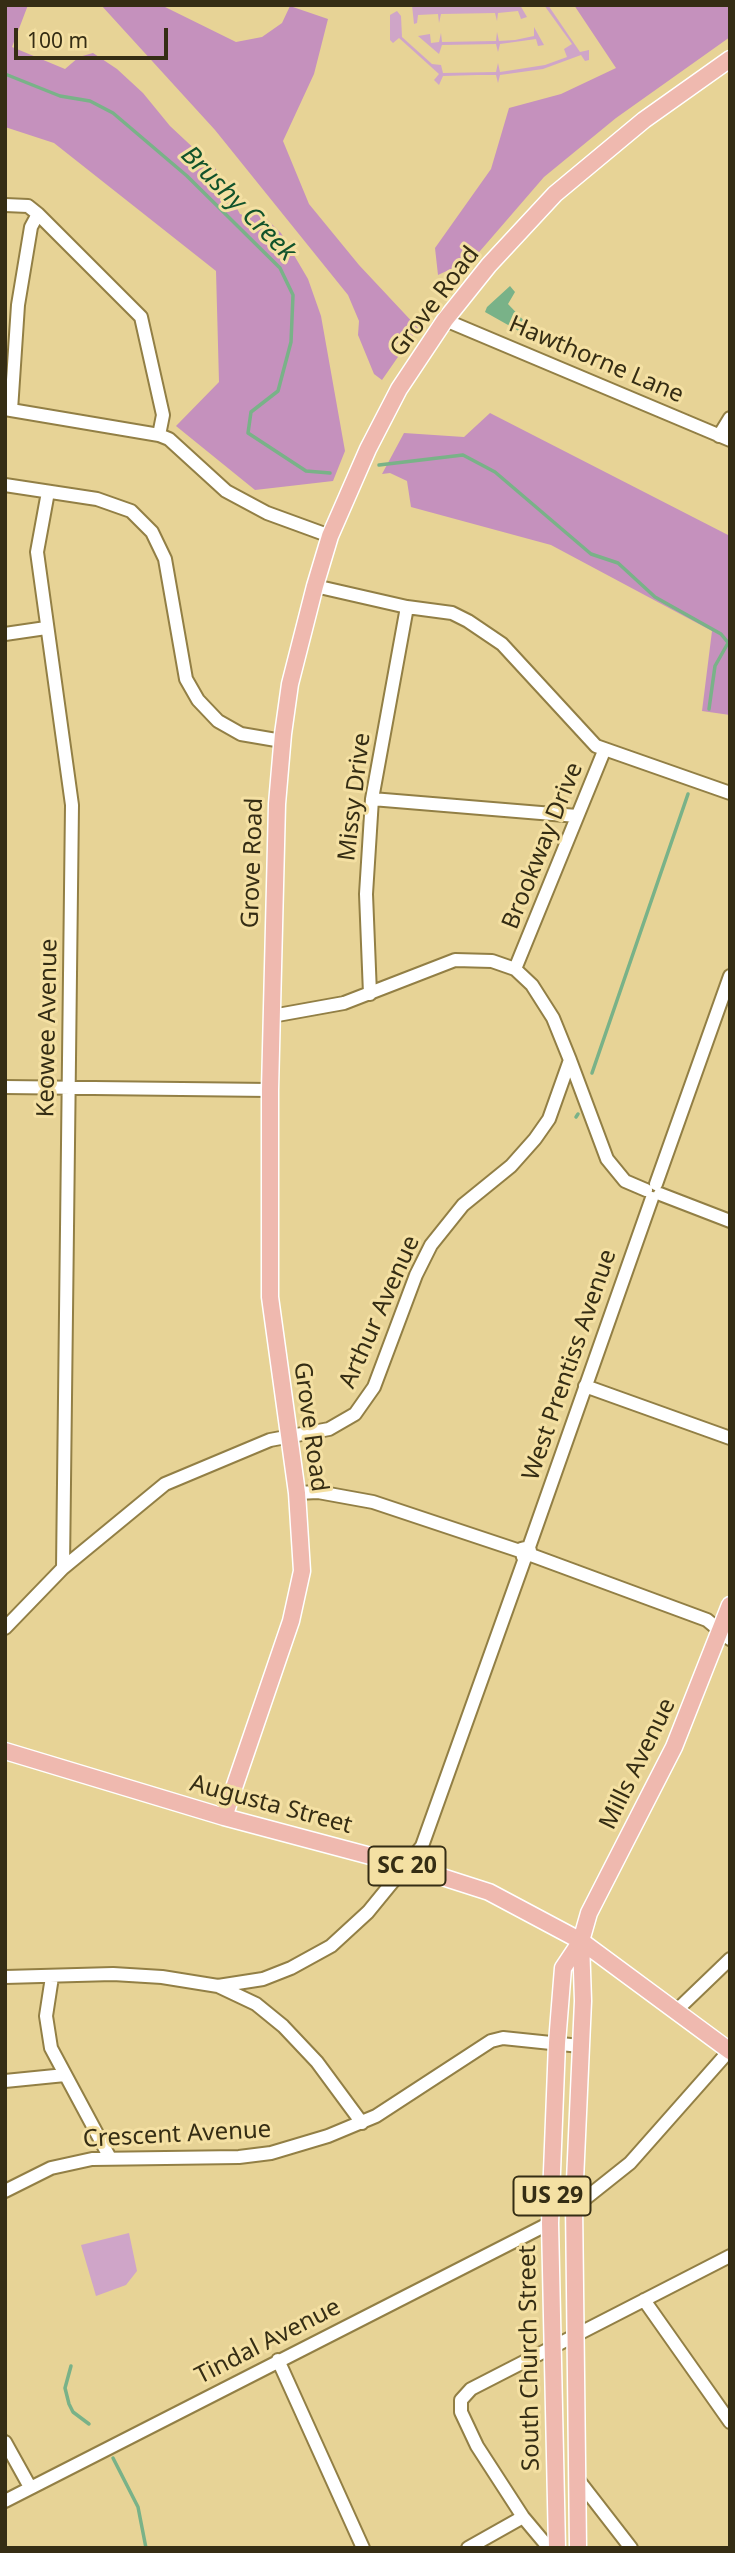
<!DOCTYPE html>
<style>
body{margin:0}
#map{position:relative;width:735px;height:2553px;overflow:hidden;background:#e7d396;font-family:"Noto Sans",sans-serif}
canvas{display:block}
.frame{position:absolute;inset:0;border:7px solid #352d14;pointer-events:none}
.scale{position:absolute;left:14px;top:28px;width:154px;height:32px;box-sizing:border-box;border:4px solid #352d14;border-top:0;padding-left:9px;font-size:21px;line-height:24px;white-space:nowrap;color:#352d14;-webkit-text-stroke:5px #f4e0a3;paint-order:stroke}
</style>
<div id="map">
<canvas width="735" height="2553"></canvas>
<div class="frame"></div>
<div class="scale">100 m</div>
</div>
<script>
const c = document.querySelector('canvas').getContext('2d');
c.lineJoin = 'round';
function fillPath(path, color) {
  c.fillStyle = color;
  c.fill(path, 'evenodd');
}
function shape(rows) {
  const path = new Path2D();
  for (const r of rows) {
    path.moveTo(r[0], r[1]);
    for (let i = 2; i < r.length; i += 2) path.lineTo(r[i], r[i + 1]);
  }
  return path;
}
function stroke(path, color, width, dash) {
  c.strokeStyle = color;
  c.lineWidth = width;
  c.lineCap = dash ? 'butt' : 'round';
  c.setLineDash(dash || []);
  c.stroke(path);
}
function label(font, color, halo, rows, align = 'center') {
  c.font = font + ' "Noto Sans",sans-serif';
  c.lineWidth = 6;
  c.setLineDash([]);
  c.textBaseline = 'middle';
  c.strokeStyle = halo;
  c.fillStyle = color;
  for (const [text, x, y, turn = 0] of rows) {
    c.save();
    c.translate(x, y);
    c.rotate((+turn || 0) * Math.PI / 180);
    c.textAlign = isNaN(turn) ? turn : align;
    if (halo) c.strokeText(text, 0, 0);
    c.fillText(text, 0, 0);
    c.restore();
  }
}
fillPath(shape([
 [412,5,520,5,527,17,521,19,518,11,498,13,497,21,495,13,441,14,439,23,438,14,418,15,417,23,414,24],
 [544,5,548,5,580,52,589,50,589,60,585,61,581,55,543,69,500,75,498,83,496,75,477,75,443,76,439,85,434,80,439,74,399,38,393,43,390,40,390,15,397,11,401,16,402,37,432,64,441,65,443,73,496,72,498,63,500,72,545,65,567,57,564,49,572,44],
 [534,27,544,45,538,46,536,39,500,44,498,52,496,44,442,45,439,54,418,36,430,34,431,43,439,42,441,33,442,42,496,41,497,32,499,41,515,40,534,36],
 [129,2233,137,2271,126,2285,96,2296,81,2245]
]), '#cfa5c8');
fillPath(shape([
 [5,5,28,5,12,47,65,69,79,57,93,53,117,69,143,93,170,126,215,168,240,214,251,218,257,210,281,233,308,279,321,316,345,451,333,481,255,490,176,426,219,382,216,271,54,143,5,127],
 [101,5,161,5,236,42,262,37,282,23,290,6,328,19,314,74,283,141,309,204,359,265,418,328,382,380,374,374,358,335,359,321,348,295,215,130],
 [574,5,730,5,730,37,616,118,544,177,474,258,438,275,435,248,491,169,509,108,561,94,616,68],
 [490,413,730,536,730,715,702,711,712,631,551,545,411,507,407,481,390,473,382,474,404,433,464,437]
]), '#c591bd');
fillPath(shape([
 [510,286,515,292,508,304,530,327,524,334,485,312,487,307]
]), '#79b288');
stroke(shape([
 [5,74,60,96,90,101,113,113,187,176,280,268,293,295,291,342,278,391,251,412,248,433,306,471,330,473],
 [379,465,463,455,495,472,591,554,618,563,655,597,721,634,730,645],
 [709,709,715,666,728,643],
 [592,1073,688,794],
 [576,1117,578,1114],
 [71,2366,65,2388,69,2404,73,2412,89,2424],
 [113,2458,138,2507,146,2548]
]), '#79b288', 3.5);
const minor = shape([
 [5,205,28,206,38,214,141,317,163,415,159,435],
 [445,320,730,440],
 [5,409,159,435,169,439,226,491,267,513,330,536],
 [11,410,18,305,31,227,38,214],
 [719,436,730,418],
 [5,485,97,499,131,511,152,532,165,559,186,679,198,700,218,721,241,734,282,741],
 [48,492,37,552,72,805,63,1568],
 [315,586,407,607,452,613,468,621,502,644,596,746,730,793],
 [5,634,46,628],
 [372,799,577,816],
 [515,969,604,751],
 [370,994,366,894,372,799,407,607],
 [570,1060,607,1159,625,1181,646,1190],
 [5,1087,270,1090],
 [656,1184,730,976],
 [660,1194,730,1221],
 [585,1386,730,1438],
 [297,1493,318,1492,373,1502,520,1551],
 [529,1547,521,1549,523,1557,531,1555,529,1547,652,1198],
 [531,1555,707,1620,730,1639],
 [5,1628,63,1568,165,1484,270,1440,329,1429,355,1414,374,1387,416,1275,431,1245,463,1205,511,1166,535,1139,549,1119,570,1060,553,1018,532,985,515,969,492,961,455,960,344,1003,272,1016],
 [5,1977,113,1974,162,1977,218,1986,263,1979,291,1968,331,1946,368,1912,422,1846,525,1558],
 [52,1977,46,2016,51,2048,110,2158],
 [218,1986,256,2004,283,2026,317,2062,362,2123],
 [678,2009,730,1959],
 [5,2081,65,2075],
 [5,2191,51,2168,92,2159,239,2157,271,2153,328,2136,376,2116,491,2041,503,2038,580,2046],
 [574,2203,586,2198,630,2163,729,2051],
 [644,2300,730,2422],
 [278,2360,363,2548],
 [5,2442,30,2487],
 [576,2477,631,2548],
 [5,2501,550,2223],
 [468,2548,523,2517],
 [549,2548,523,2517,477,2446,461,2412,461,2400,471,2389,730,2256]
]);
const major = shape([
 [5,1751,224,1817,408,1866,489,1892,581,1941,730,2051],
 [224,1817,291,1621,302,1571,297,1493,270,1297,270,1090,277,804,283,734,290,684,315,586,330,536,368,449,399,389,445,320,489,265,555,194,644,120,730,59],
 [557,2548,550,2223,557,2043,563,1968,581,1941],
 [578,2548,574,2203,583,2001,581,1941,589,1913,674,1747,730,1605]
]);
stroke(minor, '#927f45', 16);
stroke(major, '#fff', 19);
stroke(minor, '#fff', 12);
stroke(major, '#efb9af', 16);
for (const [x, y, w] of [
 [407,1866,77],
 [552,2196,77]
]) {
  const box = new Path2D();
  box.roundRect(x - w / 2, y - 19.5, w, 39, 5);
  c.fillStyle = '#f4e0a3';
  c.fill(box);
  stroke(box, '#352d14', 2);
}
label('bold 23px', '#352d14', null, [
 ["SC 20",407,1866],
 ["US 29",552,2196]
]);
label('24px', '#352d14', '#f4e0a3', [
 ["Grove Road",435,302,-53],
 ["Hawthorne Lane",596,360,23],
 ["Missy Drive",355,797,-83],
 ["Brookway Drive",543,846,-68],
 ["Grove Road",253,863,-88],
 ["Keowee Avenue",48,1028,-89],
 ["Arthur Avenue",380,1312,-66],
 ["West Prentiss Avenue",570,1365,-71],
 ["Grove Road",310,1427,82],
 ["Mills Avenue",638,1764,-64],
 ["Augusta Street",271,1805,15],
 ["Crescent Avenue",177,2135,-3],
 ["Tindal Avenue",268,2342,-27],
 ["South Church Street",530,2358,-91]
]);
label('italic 26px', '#11532b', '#f4e0a3', [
 ["Brushy Creek",238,204,45]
]);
</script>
